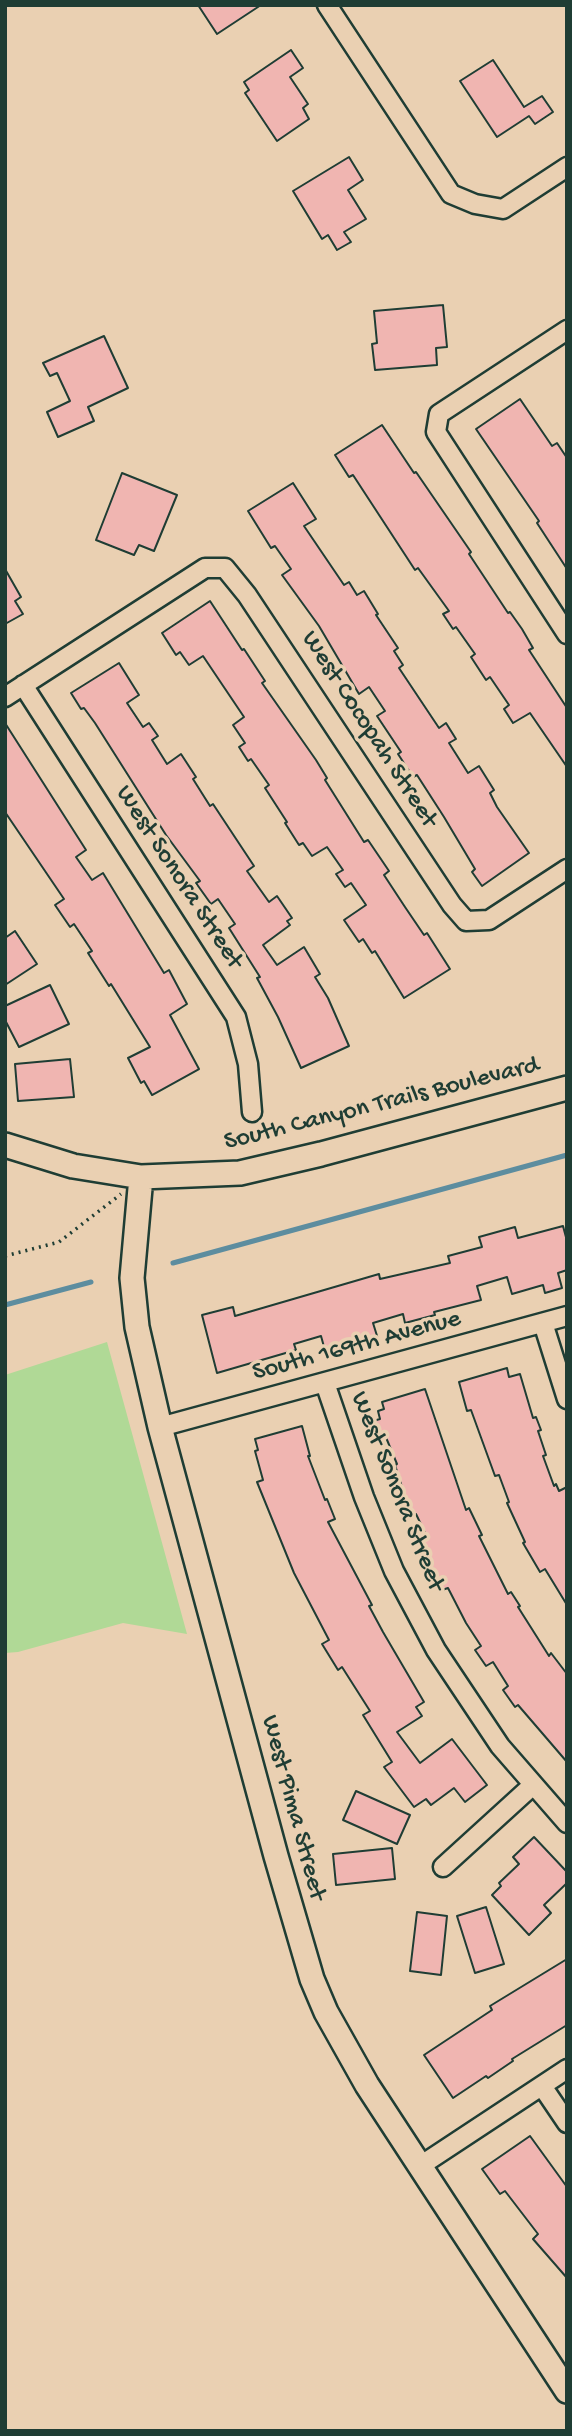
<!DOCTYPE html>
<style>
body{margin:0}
#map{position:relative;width:572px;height:2436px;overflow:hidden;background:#ead0b2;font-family:"Gochi Hand",sans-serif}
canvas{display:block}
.frame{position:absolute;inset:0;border:7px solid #1f3d34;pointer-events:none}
</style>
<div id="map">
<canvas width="572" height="2436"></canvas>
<div class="frame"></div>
</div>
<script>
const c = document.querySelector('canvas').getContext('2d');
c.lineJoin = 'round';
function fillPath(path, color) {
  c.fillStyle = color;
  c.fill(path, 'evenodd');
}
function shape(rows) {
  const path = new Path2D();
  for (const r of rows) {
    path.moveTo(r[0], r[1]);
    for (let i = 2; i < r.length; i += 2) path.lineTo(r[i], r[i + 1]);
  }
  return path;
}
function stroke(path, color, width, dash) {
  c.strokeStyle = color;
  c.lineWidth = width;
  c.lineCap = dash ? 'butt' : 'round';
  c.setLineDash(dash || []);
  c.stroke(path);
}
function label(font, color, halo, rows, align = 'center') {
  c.font = font + ' "Gochi Hand",sans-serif';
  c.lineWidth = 7;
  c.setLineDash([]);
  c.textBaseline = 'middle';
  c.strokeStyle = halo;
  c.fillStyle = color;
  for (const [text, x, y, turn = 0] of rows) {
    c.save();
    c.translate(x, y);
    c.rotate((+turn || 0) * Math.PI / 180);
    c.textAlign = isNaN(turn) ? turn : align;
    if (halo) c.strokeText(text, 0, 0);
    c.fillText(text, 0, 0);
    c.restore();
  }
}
fillPath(shape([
 [107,1342,187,1634,123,1623,18,1652,5,1653,5,1375]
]), '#b0d996');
stroke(shape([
 [173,1263,567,1155],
 [5,1305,91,1282]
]), '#5d8d9f', 5);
const building = shape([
 [198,5,261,5,217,34,198,5],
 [291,50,303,68,290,77,308,104,303,108,309,119,277,141,245,93,249,90,244,82,291,50],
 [493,60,524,107,542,96,553,112,535,124,529,116,497,137,460,81,493,60],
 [349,157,363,180,348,190,366,219,344,232,351,242,337,250,328,235,322,239,293,191,349,157],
 [443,305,447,347,436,348,437,365,375,370,372,344,377,343,374,311,443,305],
 [104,336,128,388,88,407,94,421,58,437,47,412,70,401,57,373,50,376,43,363,104,336],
 [520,399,552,446,557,443,567,458,567,569,537,523,539,521,476,429,520,399],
 [382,425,414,473,416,472,471,552,469,554,508,613,510,612,522,629,533,648,529,650,567,708,567,767,530,713,513,723,504,709,509,705,490,677,486,680,471,657,475,654,456,627,453,629,443,614,449,611,418,568,415,570,353,475,349,477,335,455,382,425],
 [122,473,177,495,154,551,139,545,134,555,96,540,122,473],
 [293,483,316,519,304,526,344,585,349,582,357,595,364,591,378,614,376,615,398,648,394,651,403,665,399,668,439,728,446,723,456,739,449,743,468,773,479,766,494,790,490,793,497,807,529,853,482,886,472,872,475,869,444,817,417,775,413,777,398,754,401,752,377,716,385,711,369,687,359,694,319,626,282,575,291,569,275,546,271,548,248,511,293,483],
 [5,569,21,597,15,601,23,614,5,624,5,569],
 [210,601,242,650,244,649,265,681,262,683,316,760,327,778,325,780,364,842,368,840,389,871,384,875,405,907,424,935,427,933,450,969,404,998,375,951,372,953,363,939,359,942,344,920,366,905,351,883,345,887,336,874,343,870,327,847,312,856,303,843,299,845,285,823,287,822,265,788,269,785,251,759,248,761,239,747,245,743,233,725,244,717,203,656,189,665,180,652,176,655,162,633,210,601],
 [119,663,139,695,127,703,143,727,149,723,158,736,152,740,167,764,181,754,196,777,193,779,210,806,213,804,254,866,247,871,269,902,277,896,292,918,287,921,290,925,263,945,277,965,304,947,320,974,315,977,328,998,349,1046,301,1068,278,1017,257,978,260,977,229,928,235,924,218,899,211,904,196,883,200,881,166,835,95,723,84,708,81,709,71,693,119,663],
 [5,723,86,850,76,857,92,880,103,873,164,973,169,970,187,1004,170,1015,199,1069,152,1095,144,1081,141,1083,128,1058,150,1047,111,984,109,986,88,953,92,951,74,924,70,927,55,905,64,899,5,812,5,723],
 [15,931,37,964,5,985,5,938,15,931],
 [50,985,69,1024,19,1047,5,1020,5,1006,50,985],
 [70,1059,74,1097,18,1101,15,1064,70,1059],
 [563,1226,567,1241,567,1270,558,1273,562,1288,545,1293,543,1285,512,1294,507,1277,477,1286,481,1300,434,1312,435,1315,405,1323,403,1314,373,1323,378,1339,326,1354,321,1336,294,1344,296,1350,217,1373,202,1315,233,1307,235,1316,379,1274,380,1279,450,1263,448,1256,482,1247,479,1237,515,1227,518,1238,563,1226],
 [507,1368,509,1377,520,1374,533,1418,536,1417,541,1430,538,1431,546,1455,543,1456,554,1486,556,1484,559,1491,567,1487,567,1605,545,1569,540,1572,523,1543,525,1542,507,1503,509,1502,499,1475,495,1476,471,1410,467,1411,459,1382,507,1368],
 [425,1389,466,1510,469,1508,482,1535,479,1536,508,1594,511,1592,520,1606,518,1607,549,1656,551,1653,567,1674,567,1762,518,1705,515,1707,503,1690,508,1686,493,1662,486,1666,475,1650,481,1646,466,1623,448,1588,442,1590,420,1540,427,1537,416,1514,411,1515,395,1465,397,1464,385,1435,378,1437,373,1421,380,1419,378,1411,384,1409,382,1402,425,1389],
 [302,1426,310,1456,308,1456,325,1500,327,1499,335,1519,328,1522,372,1605,369,1606,383,1632,424,1702,416,1707,422,1716,397,1732,420,1763,452,1739,487,1785,465,1802,454,1788,431,1805,426,1799,414,1807,384,1767,392,1762,363,1715,370,1711,342,1667,338,1670,322,1644,329,1640,294,1573,257,1482,263,1480,255,1451,258,1450,255,1439,302,1426],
 [356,1791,410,1815,397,1844,343,1820,356,1791],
 [534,1837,567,1872,567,1883,544,1905,551,1913,529,1935,492,1895,501,1886,499,1883,519,1864,513,1857,534,1837],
 [392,1848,395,1879,336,1885,333,1854,392,1848],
 [486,1907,504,1964,475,1973,457,1916,486,1907],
 [417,1912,447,1916,441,1975,410,1971,417,1912],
 [567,1959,567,2025,512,2059,513,2061,488,2078,486,2076,453,2098,424,2055,492,2010,490,2006,567,1959],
 [530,2136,567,2187,567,2278,533,2239,538,2234,505,2191,500,2194,482,2169,530,2136]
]);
fillPath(building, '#f0b5b1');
stroke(building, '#1f3d34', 2);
const minor = shape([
 [327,5,451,194,475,204,503,209,567,167],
 [567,330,439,414,436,432,567,634],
 [23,685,236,1017,248,1064,252,1112],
 [5,697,205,568,225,568,247,595,452,905,466,921,489,920,567,869],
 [543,1323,567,1399],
 [325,1383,364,1497,394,1571,436,1650,500,1746,567,1823],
 [160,1427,567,1316],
 [443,1867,533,1785],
 [542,2086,567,2123],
 [420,2166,567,2069]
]);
const tertiary = shape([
 [5,1145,73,1166,141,1177,240,1173,321,1154,567,1088],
 [141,1177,132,1278,137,1327,160,1427,276,1856,312,1979,326,2012,367,2085,567,2391]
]);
stroke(minor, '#1f3d34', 23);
stroke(tertiary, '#1f3d34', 28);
stroke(shape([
 [5,1256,59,1242,121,1194]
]), '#1f3d34', 3.5, [2, 5]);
stroke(minor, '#ead0b2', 18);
stroke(tertiary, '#ead0b2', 23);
label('26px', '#1f3d34', '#ead0b2', [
 ["West Cocopah Street",368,730,57],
 ["West Sonora Street",178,878,57],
 ["South Canyon Trails Boulevard",382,1105,-14],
 ["South 169th Avenue",357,1347,-15],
 ["West Sonora Street",396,1492,68],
 ["West Pima Street",292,1808,75]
]);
</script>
